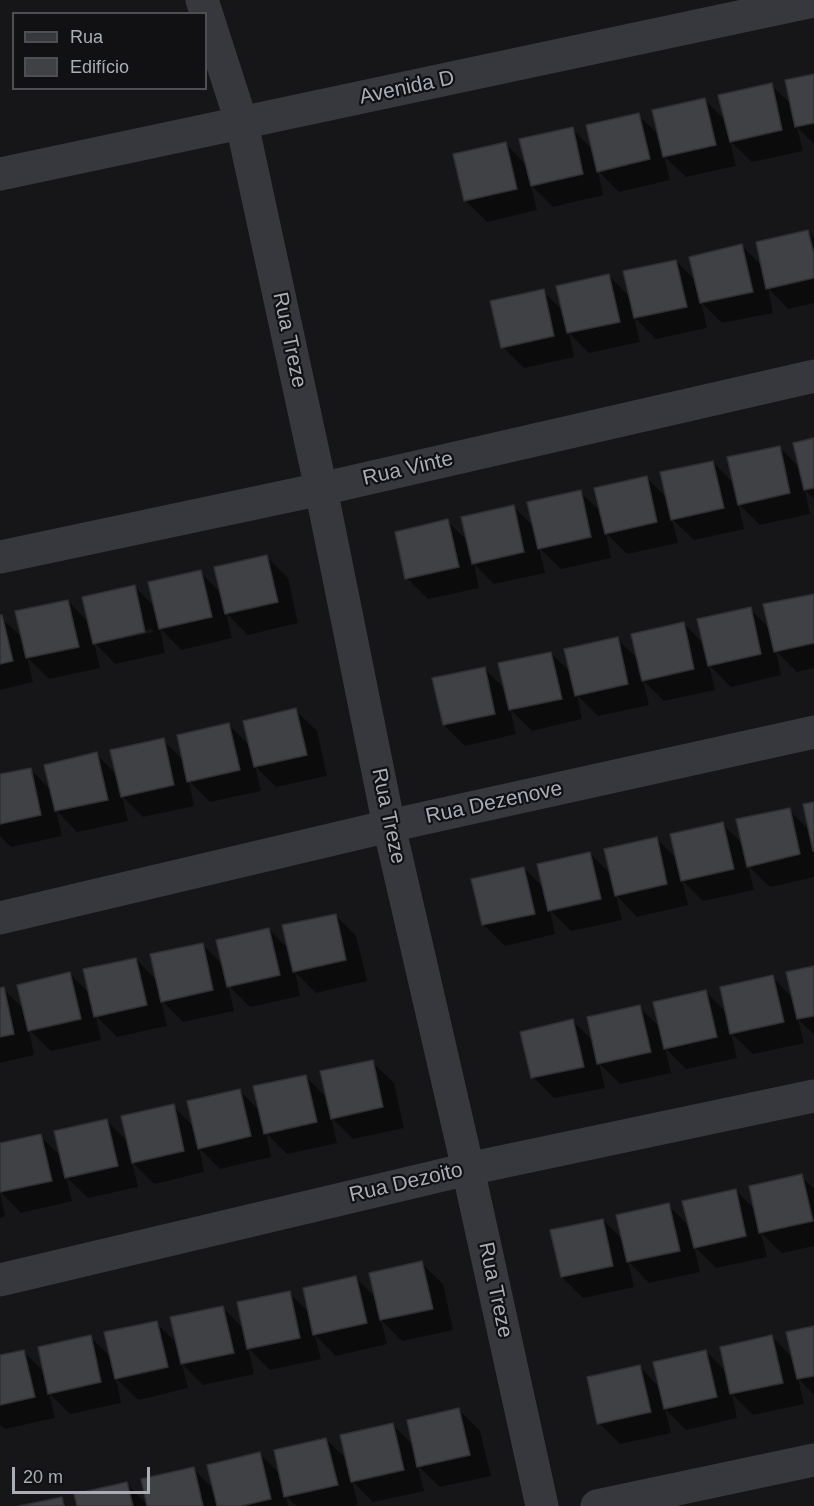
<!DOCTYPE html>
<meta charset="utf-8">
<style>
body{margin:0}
#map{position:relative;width:814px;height:1506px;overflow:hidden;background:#161618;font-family:Arial,sans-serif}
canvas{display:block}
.legend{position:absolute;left:12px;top:12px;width:195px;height:78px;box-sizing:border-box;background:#111113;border:2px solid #4d4f55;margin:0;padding:8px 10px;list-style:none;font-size:18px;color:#a8adb8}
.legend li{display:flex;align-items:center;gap:12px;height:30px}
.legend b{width:30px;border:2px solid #4d4f55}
.scale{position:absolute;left:12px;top:1467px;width:138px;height:27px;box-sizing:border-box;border:3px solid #a8adb8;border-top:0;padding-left:8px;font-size:18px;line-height:21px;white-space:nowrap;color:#a8adb8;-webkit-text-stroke:4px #111113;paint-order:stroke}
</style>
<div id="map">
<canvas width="814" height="1506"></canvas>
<ul class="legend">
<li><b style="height:8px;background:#37383d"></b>Rua</li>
<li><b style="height:16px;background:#404145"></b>Edifício</li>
</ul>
<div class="scale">20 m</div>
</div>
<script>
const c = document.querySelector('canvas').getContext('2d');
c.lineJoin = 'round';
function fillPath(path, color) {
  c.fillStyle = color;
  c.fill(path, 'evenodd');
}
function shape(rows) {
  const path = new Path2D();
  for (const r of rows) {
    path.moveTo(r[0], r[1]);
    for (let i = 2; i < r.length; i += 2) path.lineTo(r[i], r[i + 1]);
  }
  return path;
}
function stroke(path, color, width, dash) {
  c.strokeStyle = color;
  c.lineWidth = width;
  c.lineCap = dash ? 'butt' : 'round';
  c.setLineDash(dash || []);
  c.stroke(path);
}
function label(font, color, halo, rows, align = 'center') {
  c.font = font + ' Arial,sans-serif';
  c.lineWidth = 4.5;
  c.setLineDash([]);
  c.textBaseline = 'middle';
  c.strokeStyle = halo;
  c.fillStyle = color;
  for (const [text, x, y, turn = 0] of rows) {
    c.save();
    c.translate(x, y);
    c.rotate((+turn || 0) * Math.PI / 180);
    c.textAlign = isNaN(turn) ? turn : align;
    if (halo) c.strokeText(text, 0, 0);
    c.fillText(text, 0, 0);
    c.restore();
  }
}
fillPath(shape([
 [814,75,814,144,797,127,803,151,752,162,730,141,736,166,686,177,664,156,670,180,619,192,598,171,603,195,553,207,531,185,537,210,487,222,465,200,506,144,527,166,572,129,593,150,638,115,660,136,705,100,726,121,771,85,792,105],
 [808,232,814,238,814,303,788,309,768,288,773,313,722,323,701,302,707,328,656,339,634,317,640,342,589,353,569,333,574,357,524,368,503,347,543,291,563,311,609,276,631,298,676,261,697,282,742,246,763,267],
 [814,440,814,499,805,490,810,514,760,525,738,503,744,529,694,540,672,519,678,543,627,554,606,533,611,558,561,569,539,548,545,573,494,584,474,564,479,588,428,599,407,578,447,521,469,542,514,507,535,528,580,492,602,513,646,477,668,499,713,462,734,484,779,447,800,468],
 [267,557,288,578,298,623,248,635,226,613,232,638,181,650,160,628,165,653,115,664,94,642,100,668,49,679,27,657,33,682,0,690,0,617,23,638,68,601,89,623,134,586,155,607,200,572,222,594],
 [152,629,153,632,107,642,107,639],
 [814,595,814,668,797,672,776,651,781,675,731,687,709,665,715,690,664,701,643,680,649,705,598,716,577,695,582,719,532,731,510,709,516,734,465,746,444,725,484,668,506,690,551,653,572,674,617,639,639,660,684,624,705,645,750,609,771,630],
 [295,710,317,731,327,776,276,787,255,766,261,791,210,802,189,781,194,806,143,817,122,796,128,821,77,832,56,810,62,836,11,847,0,836,0,776,30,769,51,790,96,754,117,775,163,740,184,761,229,725,250,746],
 [814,804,814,877,770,887,748,866,754,890,703,901,682,880,688,905,637,917,616,895,622,920,571,931,550,910,555,934,505,946,484,925,524,868,545,889,590,854,612,875,657,839,678,860,722,824,744,845,789,810,810,831],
 [335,915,356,936,367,981,316,993,295,972,300,996,250,1007,228,985,234,1011,183,1022,161,1000,167,1026,117,1037,96,1016,101,1040,51,1051,29,1030,34,1055,0,1063,0,989,3,989,25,1010,70,974,91,995,136,959,157,981,202,944,224,966,269,930,290,950],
 [814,968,814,1035,798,1019,804,1043,753,1054,731,1033,737,1058,686,1069,665,1048,671,1073,620,1084,599,1063,605,1088,554,1098,533,1077,573,1021,594,1042,639,1007,661,1028,706,992,727,1013,772,977,793,998],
 [372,1062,394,1083,404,1128,353,1139,331,1117,337,1143,287,1154,266,1133,271,1157,220,1169,199,1148,204,1172,154,1184,132,1162,138,1187,88,1198,66,1177,72,1201,21,1213,0,1191,0,1145,40,1136,62,1157,107,1121,128,1142,173,1106,194,1127,240,1091,261,1112,306,1077,327,1098],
 [801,1176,814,1189,814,1246,782,1253,761,1233,767,1257,716,1268,694,1246,700,1272,649,1283,628,1261,634,1287,583,1298,562,1277,603,1220,624,1241,668,1205,690,1227,736,1190,756,1211],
 [0,1193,5,1216,0,1218],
 [421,1263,443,1284,453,1330,402,1341,381,1320,387,1344,336,1356,315,1335,321,1359,270,1370,248,1348,254,1374,203,1385,182,1364,188,1388,138,1400,116,1378,121,1403,70,1414,49,1393,55,1418,5,1429,0,1425,0,1357,24,1352,45,1373,90,1337,112,1358,156,1323,178,1344,222,1307,244,1329,289,1293,310,1313,355,1277,376,1298],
 [814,1328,814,1395,798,1378,804,1404,753,1415,732,1394,737,1418,686,1430,665,1409,671,1433,620,1444,599,1423,639,1366,660,1388,706,1351,727,1373,772,1337,794,1359],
 [459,1410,480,1431,491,1476,440,1487,418,1466,424,1491,373,1502,352,1481,358,1505,355,1506,296,1506,286,1496,288,1506,79,1506,127,1484,148,1506,193,1469,215,1490,260,1454,281,1475,326,1439,348,1461,392,1424,414,1446]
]), '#0007');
const building = shape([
 [814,74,814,123,795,127,785,80,814,74],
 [772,83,782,130,730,142,718,95,772,83],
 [705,98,716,145,663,157,652,110,705,98],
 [639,113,650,159,597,172,586,125,639,113],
 [573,127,583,174,531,186,519,139,573,127],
 [506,142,517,189,464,201,453,154,506,142],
 [808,230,814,254,814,278,766,289,756,242,808,230],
 [742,244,753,292,700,303,689,257,742,244],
 [676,260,687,307,634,318,623,271,676,260],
 [609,274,620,322,567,333,556,286,609,274],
 [544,289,554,336,501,348,490,301,544,289],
 [814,438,814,488,804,490,793,443,814,438],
 [780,446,790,493,738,505,727,457,780,446],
 [713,461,724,508,671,520,660,472,713,461],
 [647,476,657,522,605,534,594,488,647,476],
 [581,490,591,537,538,549,527,502,581,490],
 [514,505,524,552,472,564,461,517,514,505],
 [448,519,459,567,405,579,395,532,448,519],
 [267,555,278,602,225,614,214,567,267,555],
 [201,570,212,617,159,629,148,582,201,570],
 [135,585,145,632,93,644,82,597,135,585],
 [814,594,814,643,774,652,763,604,814,594],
 [68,600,79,647,26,658,15,611,68,600],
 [751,607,761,654,708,666,697,619,751,607],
 [0,615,2,615,13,661,0,664,0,615],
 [684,622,694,669,642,681,631,634,684,622],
 [618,637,628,684,575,696,564,649,618,637],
 [551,652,562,699,509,710,498,663,551,652],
 [485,667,495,714,443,725,432,678,485,667],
 [296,708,307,755,254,767,243,721,296,708],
 [229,723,240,770,187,782,177,735,229,723],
 [164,738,174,785,121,797,110,750,164,738],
 [97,752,108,800,55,811,44,765,97,752],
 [31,768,41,815,0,824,0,774,31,768],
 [814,802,814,851,813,851,803,804,814,802],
 [790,808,800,854,747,867,736,819,790,808],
 [723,822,734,869,681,881,670,834,723,822],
 [657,837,667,884,615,896,604,849,657,837],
 [590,852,601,899,548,911,537,864,590,852],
 [524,867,535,914,482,925,471,879,524,867],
 [336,914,346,960,293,972,282,925,336,914],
 [269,928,280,975,227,987,216,940,269,928],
 [203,943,213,990,161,1002,150,954,203,943],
 [136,958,147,1005,94,1017,83,969,136,958],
 [814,966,814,1016,797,1019,786,972,814,966],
 [70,972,81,1019,28,1031,17,985,70,972],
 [773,975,784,1022,730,1034,720,987,773,975],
 [4,987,14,1034,0,1037,0,988,4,987],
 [706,990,717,1037,664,1049,653,1002,706,990],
 [640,1005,651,1052,597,1064,587,1017,640,1005],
 [573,1019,584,1067,531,1078,520,1032,573,1019],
 [373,1060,383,1107,331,1119,320,1071,373,1060],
 [306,1075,317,1122,264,1134,253,1086,306,1075],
 [240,1089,251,1136,198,1149,187,1101,240,1089],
 [174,1104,184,1151,132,1163,121,1116,174,1104],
 [107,1119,118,1166,65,1178,54,1131,107,1119],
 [41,1134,52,1181,0,1192,0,1143,41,1134],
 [802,1174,813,1221,759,1233,749,1186,802,1174],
 [736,1189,746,1236,694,1248,682,1201,736,1189],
 [669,1203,680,1251,627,1262,616,1215,669,1203],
 [603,1219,613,1266,561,1277,550,1230,603,1219],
 [422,1261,433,1309,380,1320,369,1273,422,1261],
 [356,1276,367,1323,313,1335,303,1288,356,1276],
 [290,1291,300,1338,247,1349,237,1302,290,1291],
 [223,1306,234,1353,181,1364,170,1317,223,1306],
 [157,1321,168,1367,115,1379,104,1332,157,1321],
 [814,1326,814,1376,797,1379,786,1332,814,1326],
 [91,1335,101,1382,48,1394,38,1347,91,1335],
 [772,1335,783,1383,730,1394,720,1347,772,1335],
 [24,1350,35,1397,0,1405,0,1355,24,1350],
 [706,1350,717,1397,664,1409,653,1362,706,1350],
 [640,1365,651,1412,597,1424,587,1377,640,1365],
 [459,1408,470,1455,417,1467,407,1420,459,1408],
 [393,1423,404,1470,351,1482,340,1435,393,1423],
 [326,1438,338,1485,284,1497,274,1450,326,1438],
 [260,1452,271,1499,241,1506,217,1506,207,1465,260,1452],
 [194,1467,203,1506,147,1506,141,1479,194,1467],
 [127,1482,133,1506,77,1506,74,1494,127,1482],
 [62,1497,64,1506,19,1506,62,1497]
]);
fillPath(building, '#404145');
stroke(building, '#303034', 1.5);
stroke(shape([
 [202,0,242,124,321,489,389,826,468,1169,542,1506],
 [0,557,321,489,814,376],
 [0,918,389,826,814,732],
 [0,1280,468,1169,814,1096],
 [597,1506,814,1460]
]), '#37383d', 33);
stroke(shape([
 [0,174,814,1]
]), '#37383d', 33);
label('21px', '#a8adb8', '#111113', [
 ["Avenida D",407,88,-12],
 ["Rua Treze",289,340,78],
 ["Rua Vinte",408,469,-13],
 ["Rua Dezenove",494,803,-12],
 ["Rua Treze",388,816,78],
 ["Rua Dezoito",406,1183,-13],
 ["Rua Treze",495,1290,78]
]);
</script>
